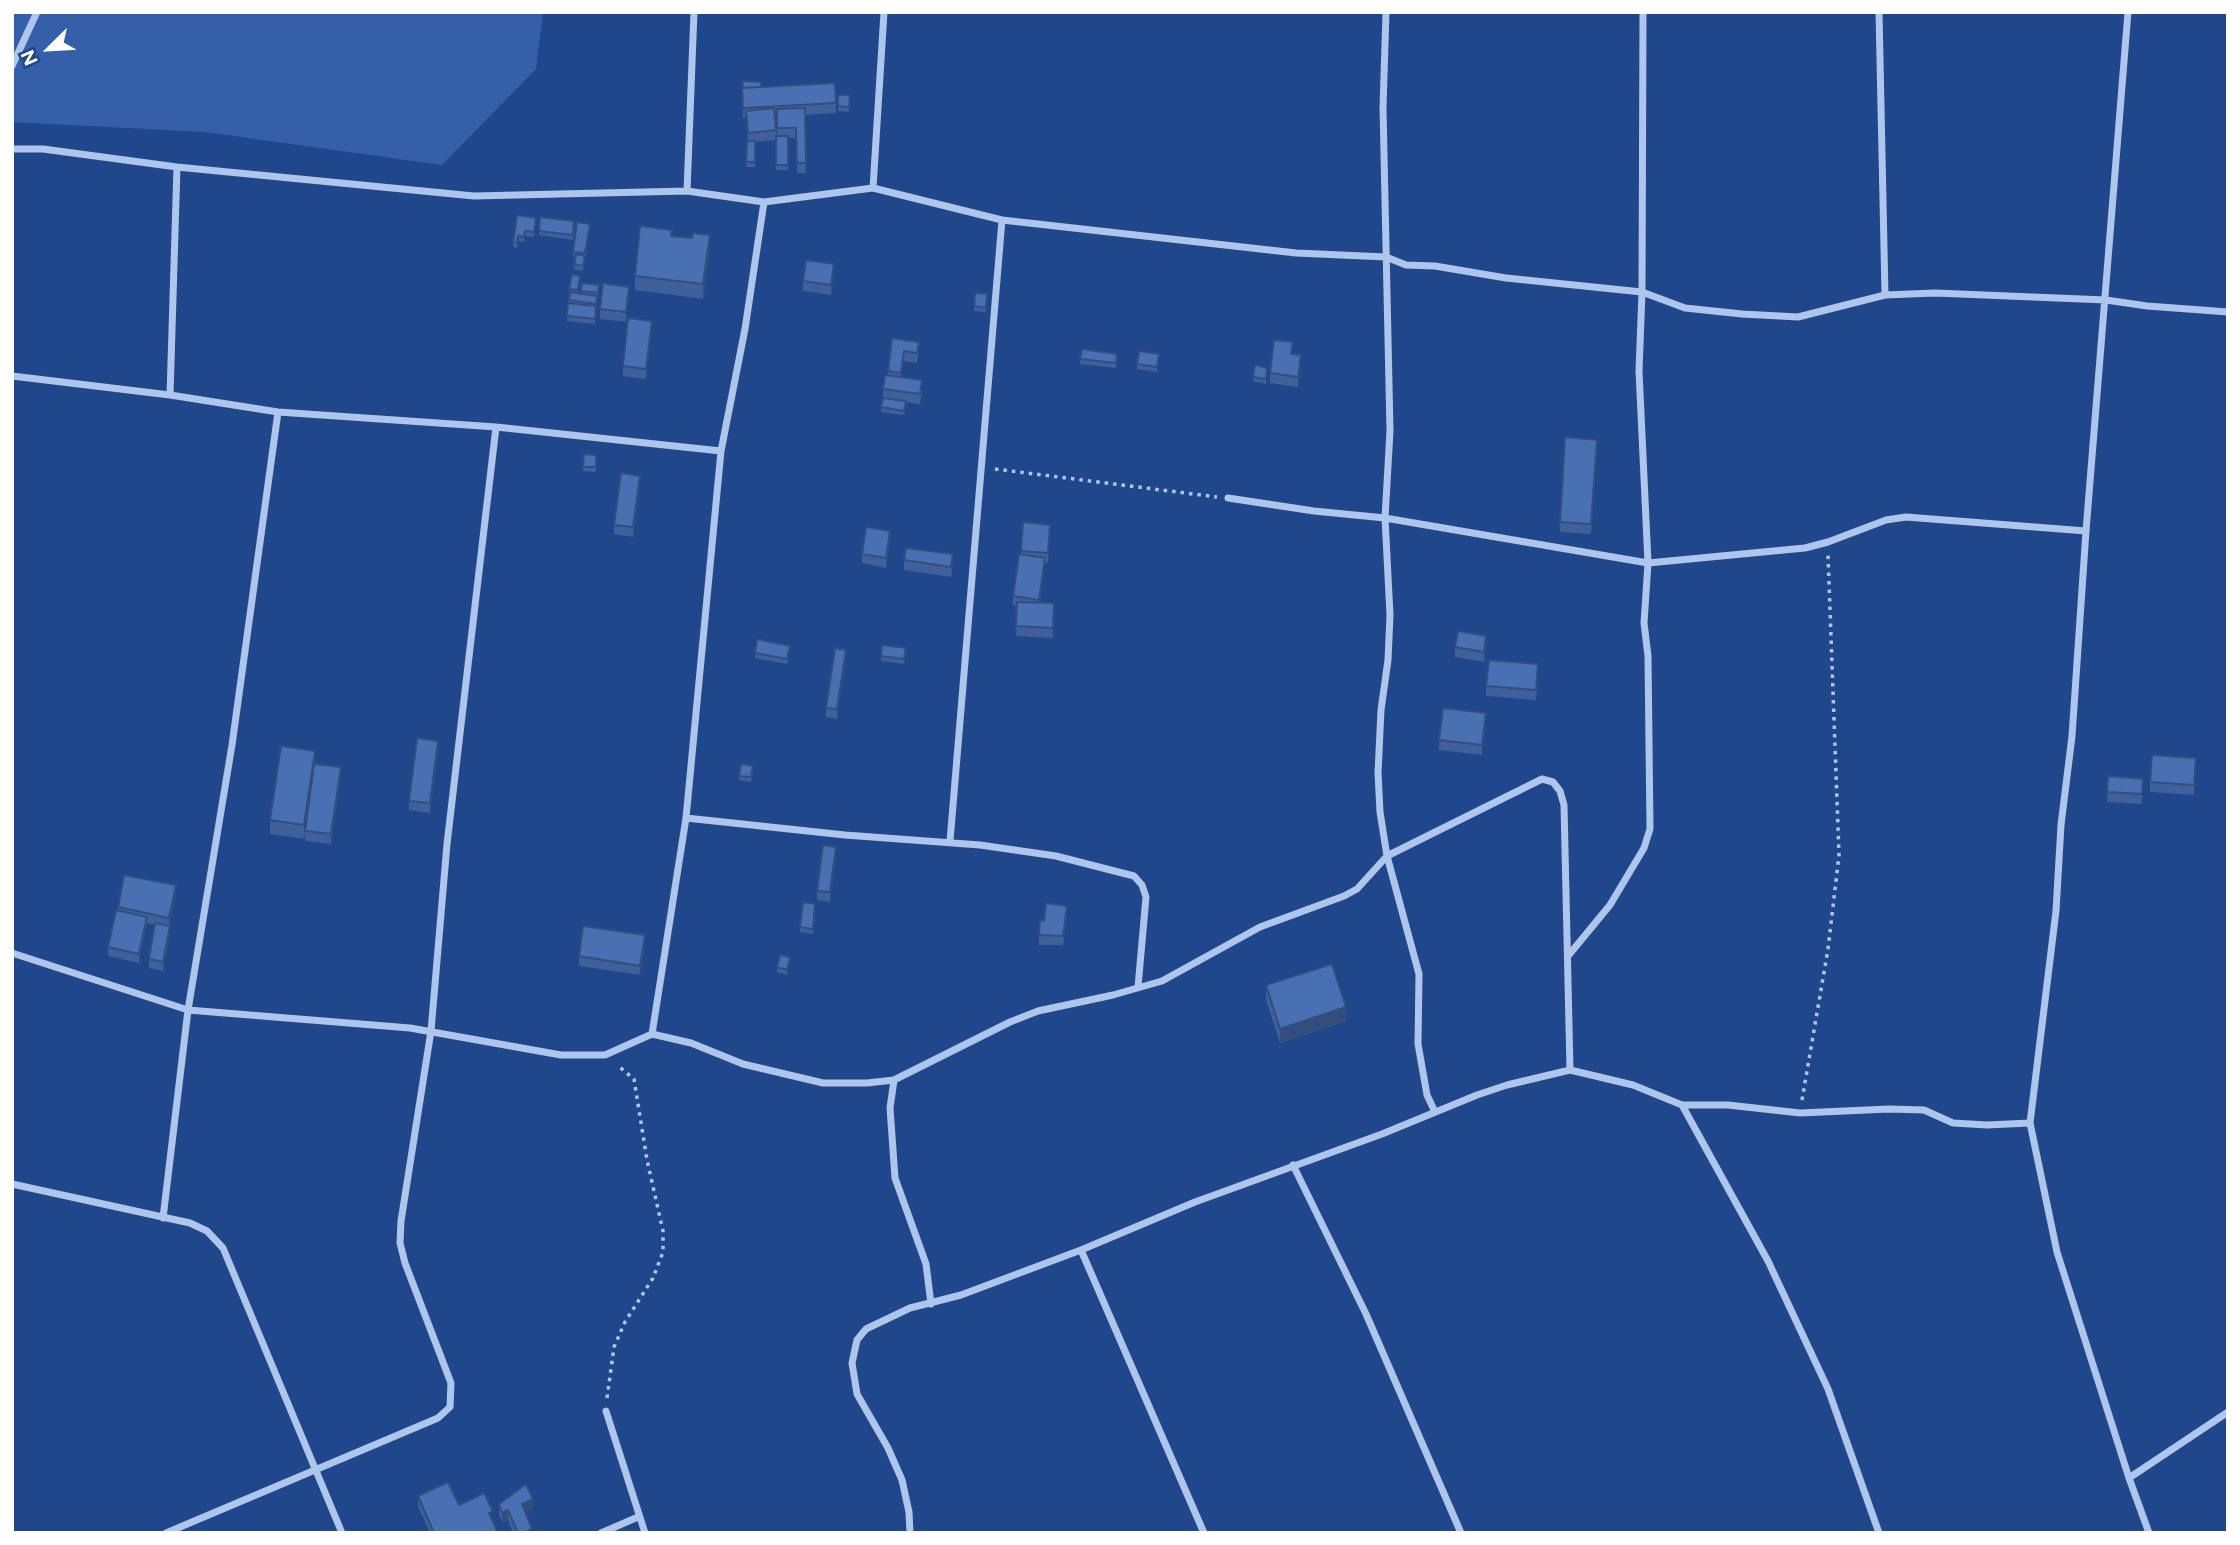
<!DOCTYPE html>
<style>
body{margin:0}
#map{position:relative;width:2240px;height:1545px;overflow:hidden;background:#20478c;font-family:Figtree,sans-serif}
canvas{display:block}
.frame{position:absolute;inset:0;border:14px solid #fff;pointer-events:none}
.north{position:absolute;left:14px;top:14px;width:70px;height:70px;-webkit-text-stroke:5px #20478c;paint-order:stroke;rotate:246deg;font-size:19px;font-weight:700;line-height:28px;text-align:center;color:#fff}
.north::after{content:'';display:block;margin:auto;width:24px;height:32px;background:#fff;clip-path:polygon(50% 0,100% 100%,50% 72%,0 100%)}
</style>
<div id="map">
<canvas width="2240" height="1545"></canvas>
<div class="frame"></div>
<div class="north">N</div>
</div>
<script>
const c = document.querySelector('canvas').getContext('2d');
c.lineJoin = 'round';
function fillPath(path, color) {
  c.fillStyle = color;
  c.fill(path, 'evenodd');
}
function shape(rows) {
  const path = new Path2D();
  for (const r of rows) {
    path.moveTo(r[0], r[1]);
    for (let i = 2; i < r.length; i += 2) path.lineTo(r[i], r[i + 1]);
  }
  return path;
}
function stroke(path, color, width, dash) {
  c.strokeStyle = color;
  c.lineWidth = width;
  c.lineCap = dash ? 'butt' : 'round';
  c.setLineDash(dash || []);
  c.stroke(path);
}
fillPath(shape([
 [12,12,543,12,536,69,442,165,205,132,12,122]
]), '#3460a9');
stroke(shape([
 [995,469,1217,497],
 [1802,1100,1828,949,1839,855,1828,555],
 [607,1398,614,1347,625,1322,653,1278,663,1252,663,1231,647,1160,634,1079,617,1065]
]), '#aec5ec', 3.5, [3.5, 5]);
stroke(shape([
 [1386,12,1383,108,1390,431,1385,518,1390,615,1388,660,1381,710,1378,773,1380,812,1387,856,1419,974,1418,1044,1427,1095,1435,1112],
 [1879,12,1885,295],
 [2128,12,2086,531,2072,736,2061,825,2056,911,2030,1123,2057,1252,2129,1478,2149,1533],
 [12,66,37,12],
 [12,149,43,149,177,167,474,196,687,191,764,202,873,188,1002,220,1296,253,1386,257,1406,265,1435,266,1506,278,1642,292,1685,308,1742,314,1798,317,1885,295,1935,293,2106,300,2147,306,2228,312],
 [873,188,884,12],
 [687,191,694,12],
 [12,376,170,395,278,412,496,427,721,451],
 [170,395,177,167],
 [1228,498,1314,511,1385,518,1648,563,1805,548,1828,542,1886,520,1906,517,2086,531],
 [686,818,845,835,980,845,1056,856,1134,876,1142,885,1146,897,1138,987],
 [950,841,1002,220],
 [12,953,188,1010,410,1028,561,1055,605,1055,652,1034,691,1043,743,1064,823,1083,867,1083,894,1080,1010,1022,1038,1011,1113,995,1162,981,1260,927,1344,896,1357,889,1387,856,1542,779,1553,782,1560,791,1564,805,1570,1070],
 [1568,956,1610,905,1644,848,1650,829,1648,656,1644,623,1648,563,1639,371,1642,292,1643,12],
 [652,1034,686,818,721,451,745,329,764,202],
 [894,1080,890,1108,895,1178,926,1264,931,1304],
 [1682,1105,1768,1261,1828,1389,1879,1533],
 [1293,1165,1366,1314,1461,1533],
 [12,1184,190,1223,207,1231,223,1248,342,1533],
 [163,1218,188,1010,232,745,278,412],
 [1081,1250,1204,1533],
 [606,1411,645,1533],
 [2129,1478,2228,1412],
 [166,1533,438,1418,450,1407,451,1383,405,1263,400,1243,401,1221,431,1031,447,844,496,427],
 [601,1533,638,1517],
 [910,1533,909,1512,902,1480,888,1448,857,1394,852,1363,857,1340,866,1329,910,1308,961,1295,1081,1250,1195,1202,1382,1134,1477,1095,1507,1085,1570,1070,1633,1085,1682,1105,1728,1105,1800,1113,1889,1109,1924,1110,1953,1123,1987,1125,2030,1123]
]), '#aec5ec', 7);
fillPath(shape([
 [761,87,836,103,836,113,805,115,806,173,797,173,796,138,788,138,788,170,776,170,776,139,776,140,755,142,755,167,746,167,747,141,748,141,746,118,743,118,742,88],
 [775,116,777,116,777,136,776,136],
 [838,95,850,95,849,112,838,111],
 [517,215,536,223,534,237,525,236,524,242,518,241,517,248,513,247],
 [574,226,573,240,539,235,539,231],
 [590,229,583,271,574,269,575,257,573,256,573,252],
 [672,236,710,249,703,299,635,290,635,276],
 [834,273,831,295,803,291,803,281],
 [580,281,578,293,581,293,582,283,599,290,598,298,597,298,595,324,567,321,569,289],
 [629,296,626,322,600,319,600,309],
 [987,299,986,312,974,311,974,306],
 [652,331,646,379,623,376,623,366],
 [892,338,919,351,917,363,904,361,901,377,922,390,920,404,906,402,904,415,881,412,883,398,883,389,888,375],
 [1293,354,1301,365,1298,387,1270,383,1270,373],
 [1117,358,1116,368,1080,364,1080,359],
 [1159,359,1157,372,1137,369,1137,364],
 [1267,373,1266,384,1253,381,1253,377],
 [1597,449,1591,534,1560,532,1560,522],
 [584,454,596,455,596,472,583,471],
 [640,486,633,537,614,534,614,525],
 [1023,522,1050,534,1048,563,1045,563,1040,603,1054,603,1053,638,1016,636,1017,606,1013,606,1013,596,1021,554],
 [890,541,886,568,862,563,862,554],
 [904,560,953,564,951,577,904,570],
 [1486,646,1484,662,1455,657,1455,647],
 [790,651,787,664,755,658,755,653],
 [906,653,904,664,881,661,881,656],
 [846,659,837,719,826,717,826,708],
 [1538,674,1536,700,1486,696,1486,686],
 [1486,723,1482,755,1439,750,1439,740],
 [438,751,430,813,409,810,409,801],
 [315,764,341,777,331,844,305,841,305,833,304,839,270,834,270,820],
 [2196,768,2194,795,2150,792,2150,782],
 [753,771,751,782,739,780,739,776],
 [2108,776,2143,779,2142,804,2107,802],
 [836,857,830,902,817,900,817,891],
 [176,895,169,926,170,936,163,971,149,968,149,959,155,925,147,923,139,963,108,956,108,947,118,907],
 [815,904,813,934,800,932,800,927],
 [1067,915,1063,945,1039,945,1039,935,1044,921],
 [645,945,640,975,579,966,579,956],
 [790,962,787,975,777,972,777,967],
 [1266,985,1346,1021,1280,1043,1266,1000],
 [418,1496,459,1505,493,1521,498,1533,430,1533,418,1506],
 [499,1504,533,1509,525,1512,532,1533,513,1533,508,1520,502,1522,499,1514]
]), '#3f609a');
fillPath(shape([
 [710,235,710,249,703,299,703,284],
 [834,264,834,273,831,295,831,285],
 [629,287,629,296,626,322,626,312],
 [652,321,652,331,646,379,646,369],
 [904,351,904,361,901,383,901,373],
 [1301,355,1301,365,1298,387,1298,377],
 [1597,440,1597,449,1591,534,1591,524],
 [640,476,640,486,633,537,633,527],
 [890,531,890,541,886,568,886,558],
 [1045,558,1045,567,1039,610,1039,600],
 [1486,636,1486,646,1484,662,1484,652],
 [846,650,846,659,837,719,837,709],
 [1486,713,1486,723,1482,755,1482,745],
 [438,741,438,751,430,813,430,803],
 [315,751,315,766,304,839,304,825],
 [341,767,341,777,331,844,331,834],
 [836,847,836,857,830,902,830,892],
 [176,885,176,895,169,928,169,918],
 [147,917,147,927,139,963,139,954],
 [170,926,170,936,163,971,163,962],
 [645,935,645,945,640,975,640,966],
 [1346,1007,1346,1021,1280,1043,1280,1029],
 [533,1499,533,1509,522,1514,522,1504],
 [508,1510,508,1520,502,1522,502,1513]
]), '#334e7d');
const building = shape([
 [743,81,761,82,761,87,742,88,743,81],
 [835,83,836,103,743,108,742,88,835,83],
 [838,95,850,95,849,107,838,106,838,95],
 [774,108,776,130,748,133,746,111,774,108],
 [805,108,806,163,797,163,796,128,777,128,777,109,805,108],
 [776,136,788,136,788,165,776,165,776,136],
 [747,141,755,141,755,162,746,162,747,141],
 [517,215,536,218,534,232,525,231,524,237,518,236,517,243,513,242,517,215],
 [540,217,574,221,573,235,539,231,540,217],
 [577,222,590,224,585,253,573,252,577,222],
 [640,226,672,230,671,236,692,238,693,233,710,235,703,284,635,276,640,226],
 [576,254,585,256,583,266,574,264,576,254],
 [806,260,834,264,831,285,803,281,806,260],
 [572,274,580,276,578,290,569,289,572,274],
 [582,283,599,285,598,293,581,291,582,283],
 [603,283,629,287,626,312,600,309,603,283],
 [570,292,597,296,596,304,569,300,570,292],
 [975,293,987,294,986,308,974,306,975,293],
 [568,303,596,306,595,319,567,316,568,303],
 [628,318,652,321,646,369,623,366,628,318],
 [892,338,919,342,917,353,904,351,901,373,888,371,892,338],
 [1274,340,1293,342,1291,354,1301,355,1298,377,1270,373,1274,340],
 [1082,349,1117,354,1116,363,1080,359,1082,349],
 [1139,351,1159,354,1157,367,1137,364,1139,351],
 [1255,365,1267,368,1266,379,1253,377,1255,365],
 [885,375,922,380,920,394,883,389,885,375],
 [883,398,906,401,904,411,881,407,883,398],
 [1565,437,1597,440,1591,524,1560,522,1565,437],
 [584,454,596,455,596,467,583,467,584,454],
 [621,473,640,476,633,527,614,525,621,473],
 [1023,522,1050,525,1048,553,1021,551,1023,522],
 [866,527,890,531,886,558,862,554,866,527],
 [906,548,953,554,951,567,904,560,906,548],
 [1019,554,1045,558,1039,600,1013,596,1019,554],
 [1017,602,1054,603,1053,628,1016,626,1017,602],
 [1458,631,1486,636,1484,652,1455,647,1458,631],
 [757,639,790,646,787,659,755,653,757,639],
 [882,645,906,648,904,659,881,656,882,645],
 [835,648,846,650,837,709,826,708,835,648],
 [1489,660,1538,664,1536,690,1486,686,1489,660],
 [1443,708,1486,713,1482,745,1439,740,1443,708],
 [417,738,438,741,430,803,409,801,417,738],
 [281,746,315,751,304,825,270,820,281,746],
 [2152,755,2196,758,2194,785,2150,782,2152,755],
 [314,764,341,767,331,834,305,831,314,764],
 [741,764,753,766,751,777,739,776,741,764],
 [2108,776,2143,779,2142,794,2107,792,2108,776],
 [823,845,836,847,830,892,817,891,823,845],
 [124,875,176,885,169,918,118,907,124,875],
 [803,902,815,904,813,929,800,927,803,902],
 [1046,903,1067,906,1063,936,1039,935,1040,920,1044,921,1046,903],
 [116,910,147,917,139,954,108,947,116,910],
 [155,923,170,926,163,962,149,959,155,923],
 [583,926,645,935,640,966,579,956,583,926],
 [780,955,790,957,787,970,777,967,780,955],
 [1332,964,1346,1007,1280,1029,1266,985,1332,964],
 [448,1482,459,1505,484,1493,493,1511,489,1513,498,1533,434,1533,418,1496,448,1482],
 [526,1484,533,1499,522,1504,532,1529,524,1533,518,1533,508,1510,502,1513,499,1504,526,1484]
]);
fillPath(building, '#4970b3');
stroke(building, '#334e7d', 2);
</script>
